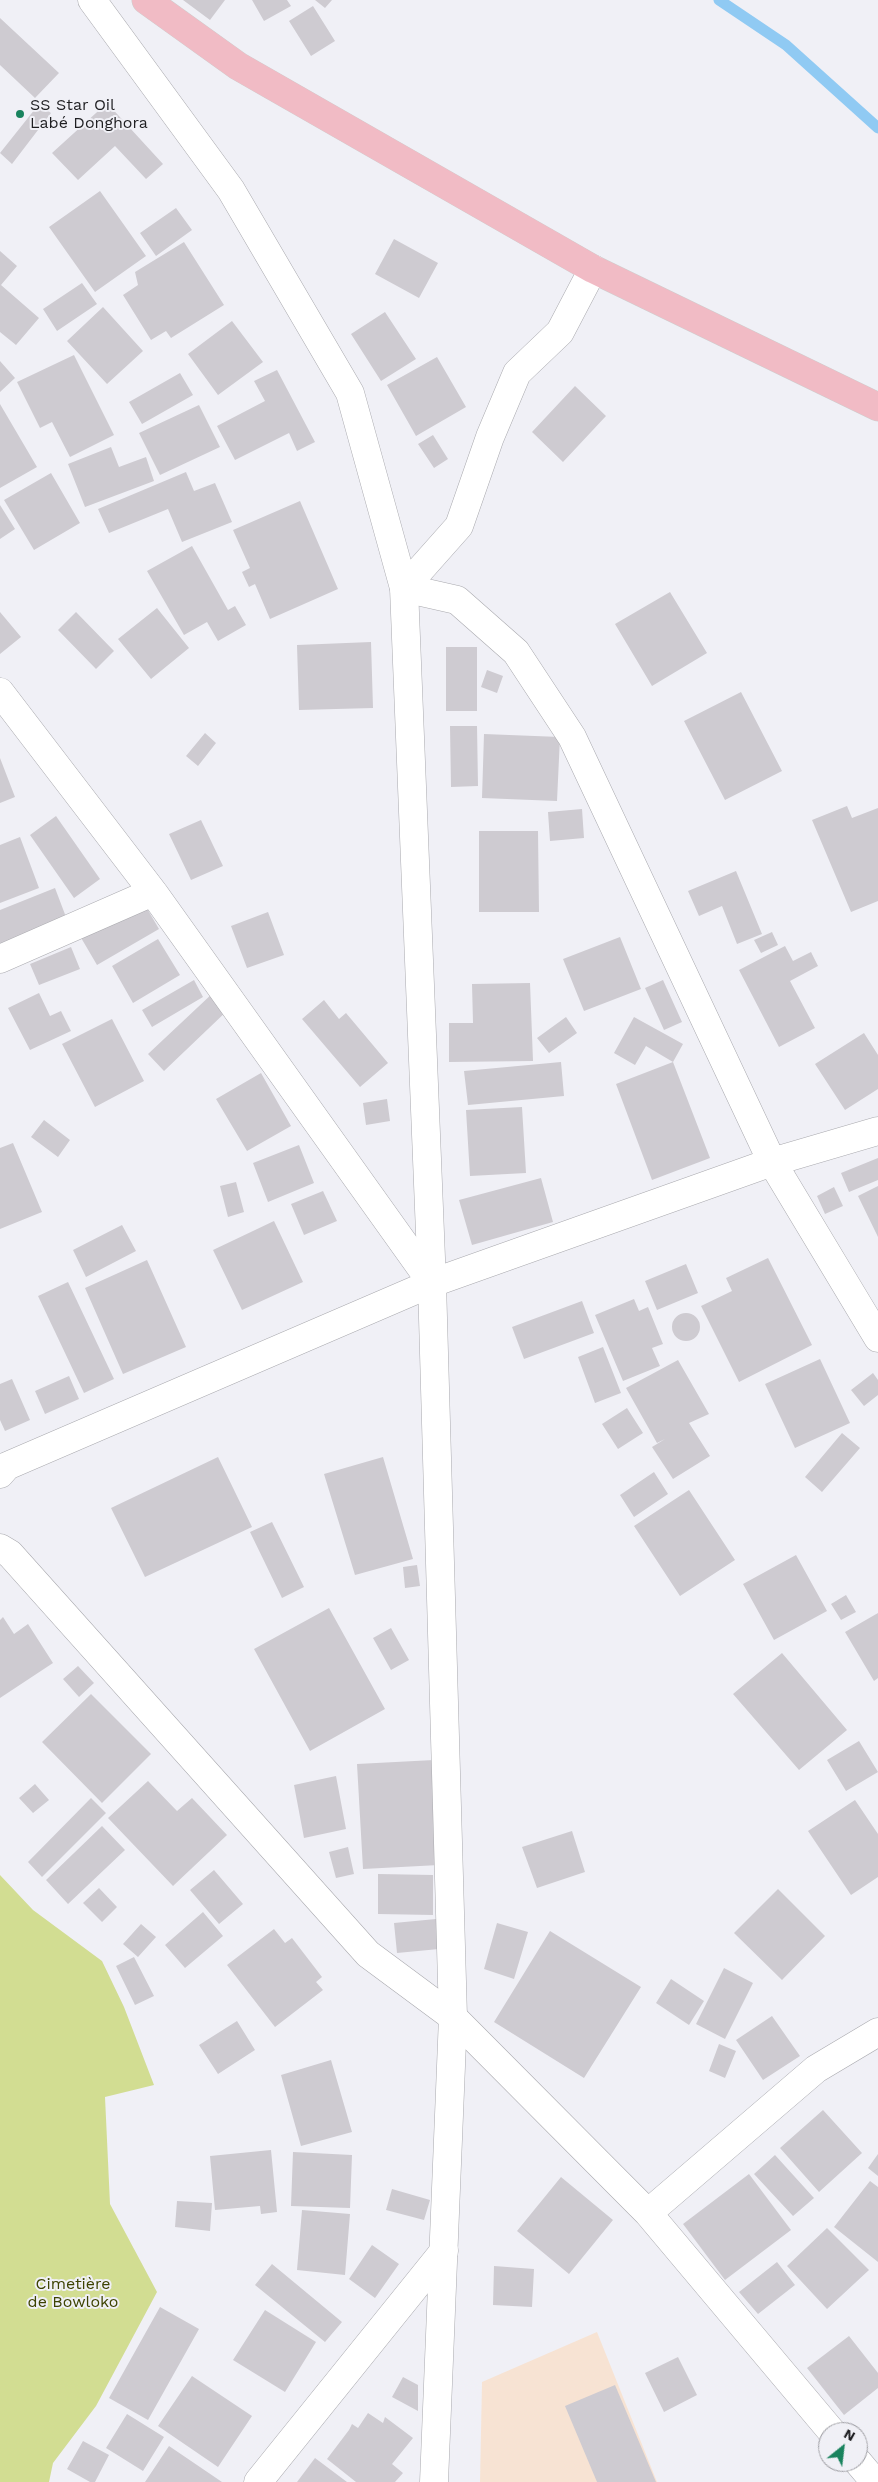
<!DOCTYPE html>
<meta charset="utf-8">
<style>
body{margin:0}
#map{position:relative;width:878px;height:2482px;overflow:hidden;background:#f0f0f6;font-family:"Work Sans",sans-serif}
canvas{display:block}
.north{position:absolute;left:818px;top:2422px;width:50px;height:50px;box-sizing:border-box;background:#f0f0f6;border:1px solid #9c9ca1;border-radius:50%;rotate:29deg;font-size:14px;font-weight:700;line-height:20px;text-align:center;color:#1f1f22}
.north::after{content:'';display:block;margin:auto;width:18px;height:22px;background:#19835e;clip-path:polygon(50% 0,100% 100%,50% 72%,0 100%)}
</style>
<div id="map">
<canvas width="878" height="2482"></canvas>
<div class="north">N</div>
</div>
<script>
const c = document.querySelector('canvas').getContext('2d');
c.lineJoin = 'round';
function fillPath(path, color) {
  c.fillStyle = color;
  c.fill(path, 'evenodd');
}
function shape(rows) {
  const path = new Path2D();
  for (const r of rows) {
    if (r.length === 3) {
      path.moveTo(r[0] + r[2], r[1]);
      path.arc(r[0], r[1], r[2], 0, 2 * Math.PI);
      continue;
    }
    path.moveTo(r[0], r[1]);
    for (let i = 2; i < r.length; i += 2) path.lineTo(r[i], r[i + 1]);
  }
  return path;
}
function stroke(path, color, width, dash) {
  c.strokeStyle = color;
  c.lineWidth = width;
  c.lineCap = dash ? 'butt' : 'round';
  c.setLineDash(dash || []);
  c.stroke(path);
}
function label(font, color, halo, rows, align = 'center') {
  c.font = font + ' "Work Sans",sans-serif';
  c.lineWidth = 4;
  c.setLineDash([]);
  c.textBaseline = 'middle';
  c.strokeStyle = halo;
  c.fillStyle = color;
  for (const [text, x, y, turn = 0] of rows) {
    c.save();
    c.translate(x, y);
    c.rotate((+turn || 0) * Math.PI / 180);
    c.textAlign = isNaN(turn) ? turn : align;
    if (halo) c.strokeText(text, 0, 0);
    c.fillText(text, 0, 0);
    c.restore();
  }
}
fillPath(shape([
 [597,2332,657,2482,480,2482,482,2382]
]), '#f7e3d3');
fillPath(shape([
 [0,1875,33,1910,102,1961,124,2007,154,2085,105,2097,110,2204,157,2292,96,2406,53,2463,49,2482,0,2482]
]), '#d2dd92');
stroke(shape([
 [719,0,786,45,878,128]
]), '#90caf3', 11);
fillPath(shape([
 [183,0,225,0,210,20],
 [252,0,287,0,291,6,264,21],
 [315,0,332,0,325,8],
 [313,6,335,41,311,56,289,21],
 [0,18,59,73,35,98,0,65],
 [107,103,163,164,146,179,115,146,78,180,52,153],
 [39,104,51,113,12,164,0,153],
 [100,191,146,256,95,292,49,227],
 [176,208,192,230,156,256,140,233],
 [394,239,438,263,419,298,375,274],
 [184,242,224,305,171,338,166,331,151,340,123,295,138,285,135,272],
 [0,251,17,266,1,285,39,318,16,345,0,332],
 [82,283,97,304,57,331,43,309],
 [103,307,143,351,107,384,67,341],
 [385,312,416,359,381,381,351,334],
 [232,321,263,362,218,395,188,354],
 [74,355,114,435,70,457,52,422,40,428,17,382],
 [437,357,466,407,416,436,387,385],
 [0,361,15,378,0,392],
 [277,370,315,442,297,451,289,433,235,460,217,426,265,401,254,381],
 [180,373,193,395,142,424,129,402],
 [575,386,606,416,563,462,532,432],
 [0,404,37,467,0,488],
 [199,405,220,447,160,475,139,433],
 [433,435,448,459,434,468,418,444],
 [111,447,119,467,146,457,154,481,85,507,68,464],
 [186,472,194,491,215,483,232,522,182,542,168,509,109,533,98,509],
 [51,473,80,523,34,550,4,500],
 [300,501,338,589,270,619,255,584,249,587,242,572,250,568,233,530],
 [0,505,15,529,0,539],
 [192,546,228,610,235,606,246,625,218,641,207,622,184,635,147,571],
 [670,592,707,653,652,686,615,624],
 [157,608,189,648,151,679,118,639],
 [0,612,21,637,0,654],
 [76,612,114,651,96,669,58,630],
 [371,642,373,708,299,710,297,645],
 [446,647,477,647,477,711,446,711],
 [487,670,503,676,497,693,481,687],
 [741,692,782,771,725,800,684,721],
 [450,726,477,726,478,786,451,787],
 [205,733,216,743,198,766,186,756],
 [484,734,560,737,557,801,482,798],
 [0,758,15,797,0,803],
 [847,806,852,818,878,808,878,901,851,912,812,820],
 [582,809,584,838,550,841,548,812],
 [56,816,100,879,74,898,30,835],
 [201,820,223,866,191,880,169,834],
 [479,831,538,831,539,912,479,912],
 [20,837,39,888,0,903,0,845],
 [736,871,762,934,737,944,722,906,699,916,688,891],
 [55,888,66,917,0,944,0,910],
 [142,900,159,929,97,965,80,936],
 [268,912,284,955,247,968,231,926],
 [772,932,778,945,761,953,754,940],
 [620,937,641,989,584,1011,563,959],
 [158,939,180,975,133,1003,112,966],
 [785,946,793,961,811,952,818,966,790,981,815,1028,779,1047,739,970],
 [71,947,80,969,39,985,30,964],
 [194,980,203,997,152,1027,142,1010],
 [663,980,682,1022,664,1030,645,988],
 [530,983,533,1061,449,1062,449,1023,473,1023,472,984],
 [214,992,230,1008,164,1071,148,1054],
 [39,993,50,1016,61,1011,71,1031,30,1050,8,1008],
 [324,1000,339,1019,346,1013,388,1063,360,1087,302,1019],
 [566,1017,577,1033,549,1053,537,1038],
 [634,1017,683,1044,673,1062,710,1158,652,1180,616,1084,673,1062,646,1046,635,1065,614,1053],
 [112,1019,144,1081,95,1107,62,1044],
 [864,1033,878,1055,878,1089,845,1110,815,1064],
 [561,1062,564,1096,468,1105,464,1071],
 [261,1073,291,1126,247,1151,216,1099],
 [387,1099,390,1121,366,1125,363,1103],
 [522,1107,526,1173,470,1176,466,1110],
 [44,1120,70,1140,58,1157,31,1137],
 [13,1143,42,1212,0,1229,0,1148],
 [299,1145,314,1183,268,1202,253,1163],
 [878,1158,878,1180,849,1192,841,1173],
 [541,1178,553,1222,472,1245,459,1200],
 [236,1182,244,1212,228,1217,220,1186],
 [878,1186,878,1237,858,1196],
 [834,1187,843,1206,825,1214,817,1196],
 [323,1191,337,1221,304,1235,291,1204],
 [274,1221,303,1282,242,1310,213,1250],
 [122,1225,136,1251,86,1277,73,1250],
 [768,1258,812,1345,739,1382,701,1306,732,1291,726,1278],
 [147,1260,186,1347,123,1374,85,1288],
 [686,1264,698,1293,657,1310,645,1281],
 [68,1282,114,1379,84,1393,38,1296],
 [634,1299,639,1311,648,1307,663,1344,652,1348,660,1366,623,1381,595,1315],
 [582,1301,594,1333,524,1359,512,1327],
 [686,1327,14],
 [603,1347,621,1393,595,1403,578,1357],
 [820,1359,850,1423,795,1448,765,1384],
 [678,1360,709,1414,689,1423,710,1456,673,1479,652,1447,665,1439,657,1443,626,1388],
 [873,1373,878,1380,878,1395,864,1406,851,1390],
 [69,1376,79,1399,45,1414,35,1391],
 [12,1379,30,1420,5,1431,0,1420,0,1384],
 [627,1408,643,1433,618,1449,602,1424],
 [842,1433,860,1448,822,1492,805,1477],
 [218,1457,252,1527,145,1577,111,1508],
 [383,1457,413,1559,355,1575,324,1474],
 [654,1472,668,1494,634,1517,620,1495],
 [689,1490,735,1560,680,1596,634,1526],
 [272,1522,304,1587,282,1598,250,1532],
 [796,1555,827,1611,774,1640,743,1584],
 [417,1565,420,1586,405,1588,403,1567],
 [846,1595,856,1612,841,1620,831,1604],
 [329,1608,385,1709,310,1751,254,1649],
 [878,1613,878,1678,874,1681,845,1632],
 [3,1617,14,1634,28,1624,53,1663,0,1698,0,1620],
 [391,1628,409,1660,391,1670,373,1638],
 [782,1653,847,1730,799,1770,733,1694],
 [78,1666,94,1683,79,1697,63,1679],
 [91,1694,151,1754,102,1803,42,1742],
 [859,1741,878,1772,846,1791,827,1760],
 [434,1760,439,1865,363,1869,357,1764],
 [336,1776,346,1829,304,1838,294,1785],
 [148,1781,177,1811,192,1798,227,1835,173,1886,108,1818],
 [35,1784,49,1800,33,1813,19,1798],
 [91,1798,106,1813,42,1877,28,1862],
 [855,1800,878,1834,878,1877,851,1895,808,1831],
 [102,1826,125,1850,68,1904,46,1880],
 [572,1831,585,1872,537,1888,522,1847],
 [348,1847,354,1874,336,1878,329,1852],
 [214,1870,243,1904,219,1924,190,1890],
 [378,1874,433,1875,433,1915,378,1914],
 [99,1888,117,1907,102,1922,83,1903],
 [778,1889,825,1936,782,1980,734,1933],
 [203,1912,223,1936,185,1968,165,1945],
 [436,1919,439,1949,397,1953,394,1923],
 [497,1923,528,1932,514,1979,484,1969],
 [141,1924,156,1937,138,1957,123,1944],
 [274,1929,285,1943,292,1938,322,1977,316,1982,323,1990,275,2027,227,1965],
 [550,1931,641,1987,584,2078,494,2022],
 [134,1957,154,1996,135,2005,116,1966],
 [724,1968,753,1983,725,2039,696,2024],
 [671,1979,704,2001,689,2025,656,2003],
 [772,2016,800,2056,763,2080,736,2040],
 [237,2021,255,2050,218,2074,199,2045],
 [719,2044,736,2051,725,2078,709,2071],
 [331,2060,352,2132,301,2146,281,2075],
 [823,2110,862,2153,819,2192,780,2148],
 [271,2150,277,2212,261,2214,260,2206,215,2210,210,2156],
 [293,2152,352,2155,350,2208,291,2206],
 [878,2154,878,2176,868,2168],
 [775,2155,814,2198,793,2216,754,2174],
 [749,2174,791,2230,725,2280,683,2224],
 [561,2177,613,2220,569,2274,517,2231],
 [870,2181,878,2187,878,2262,834,2227],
 [392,2189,430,2200,424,2220,386,2210],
 [177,2201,212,2203,210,2231,175,2227],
 [302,2210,350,2214,345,2275,297,2270],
 [827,2228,869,2270,827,2309,787,2266],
 [372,2245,399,2264,375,2298,349,2279],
 [777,2262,795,2285,758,2314,739,2292],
 [272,2264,342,2322,325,2342,255,2285],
 [494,2266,534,2269,532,2307,493,2305],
 [160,2307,199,2329,148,2420,109,2398],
 [265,2310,316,2342,285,2392,233,2360],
 [849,2336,878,2373,878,2388,844,2415,807,2368],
 [678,2357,697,2395,664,2412,645,2373],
 [192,2376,252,2416,218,2467,158,2426],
 [403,2377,418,2385,418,2411,392,2397],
 [615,2385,656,2482,597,2482,565,2406],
 [368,2413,383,2423,385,2417,413,2438,392,2464,403,2473,395,2482,356,2482,327,2459,349,2430,352,2424,358,2428],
 [127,2414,164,2437,143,2471,106,2448],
 [83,2441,109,2455,95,2482,90,2482,67,2469],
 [169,2446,222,2482,145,2482],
 [315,2458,347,2482,297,2482]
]), '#cecbd1');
const minor = shape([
 [404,588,457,600,516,652,572,737,772,1162,878,1338],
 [0,692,153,892,432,1283],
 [0,959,153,892],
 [0,1474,7,1466,432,1283,772,1162,878,1131],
 [0,1548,10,1554,368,1954,453,2017,648,2213,832,2432],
 [648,2213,816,2069,878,2032],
 [858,2462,875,2482],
 [258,2482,444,2251]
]);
const tertiary = shape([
 [92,0,231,190,350,393,404,588,432,1283,453,2017,434,2482],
 [404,588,459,526,490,437,517,373,560,332,593,269]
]);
const primary = shape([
 [146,0,238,66,593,269,878,407]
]);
stroke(minor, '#a9a9ae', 29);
stroke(tertiary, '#a9a9ae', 29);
stroke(primary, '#cecece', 29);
stroke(minor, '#fff', 28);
stroke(tertiary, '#fff', 28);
stroke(primary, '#f1bbc5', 28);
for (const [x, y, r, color] of [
 [20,114,5,"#19835e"]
]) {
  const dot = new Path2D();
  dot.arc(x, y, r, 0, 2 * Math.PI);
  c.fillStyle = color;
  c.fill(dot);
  stroke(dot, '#f0f0f6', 2);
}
label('16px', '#1f1f22', '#f0f0f6', [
 ["SS Star Oil",30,105],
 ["Labé Donghora",30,123]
], 'left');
label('16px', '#3d4302', '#f0f0f6', [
 ["Cimetière",73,2284],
 ["de Bowloko",73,2302]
]);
</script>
